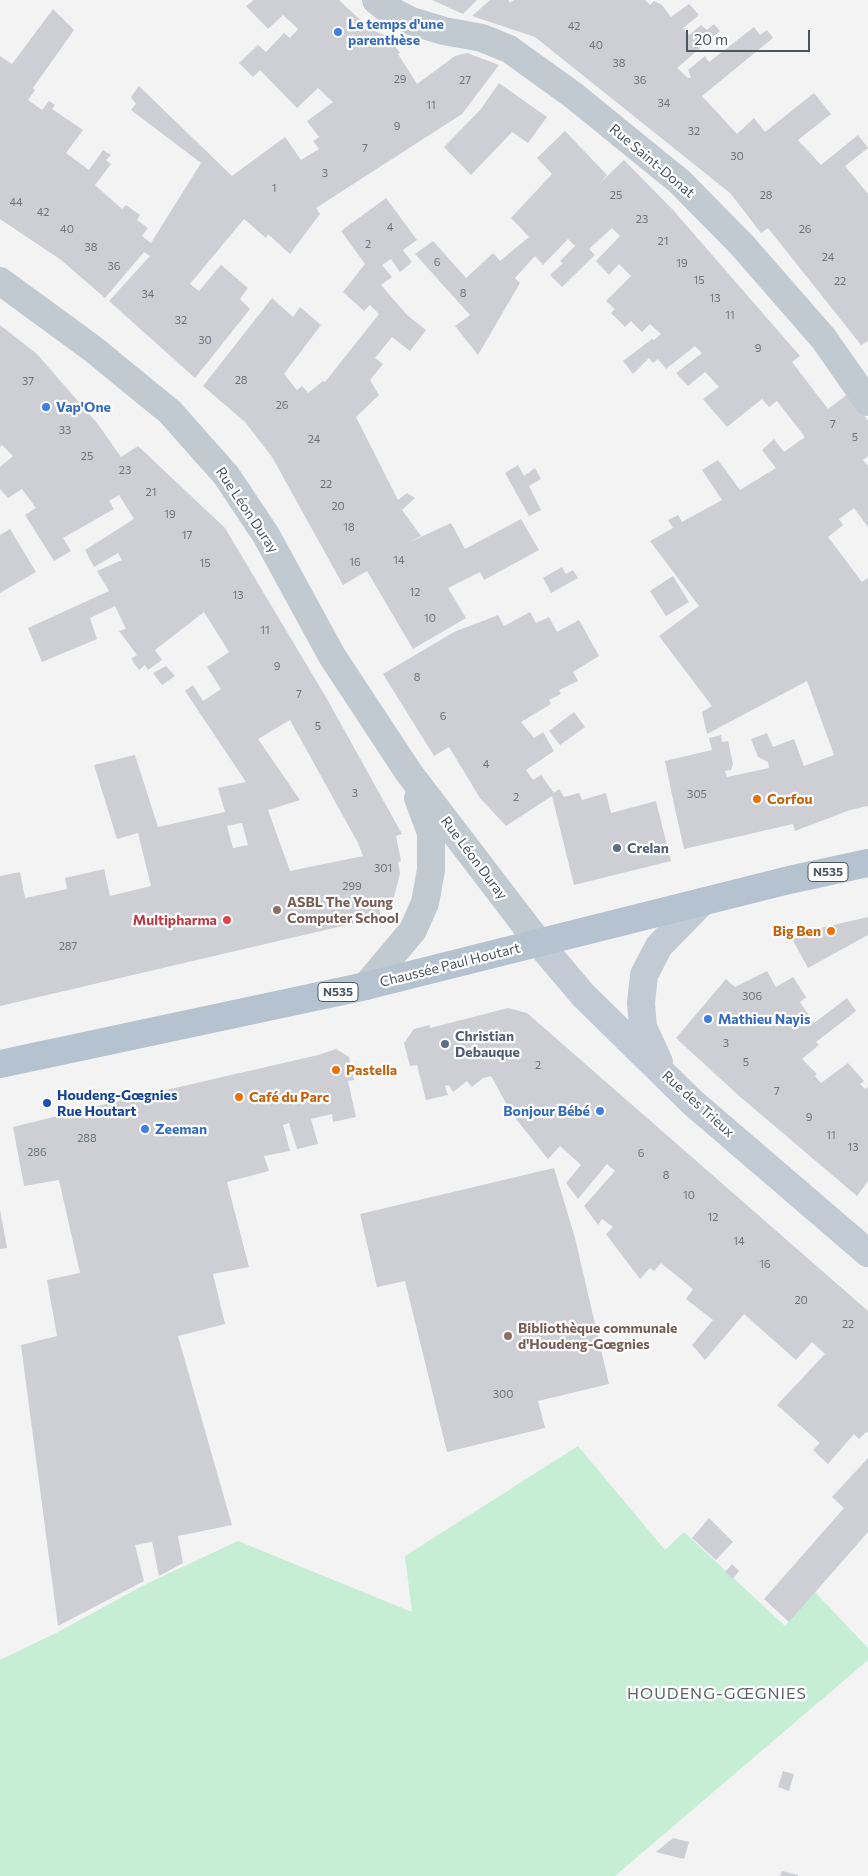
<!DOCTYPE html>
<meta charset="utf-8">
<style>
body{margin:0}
#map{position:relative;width:868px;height:1876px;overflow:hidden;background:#f4f3f3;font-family:Commissioner,sans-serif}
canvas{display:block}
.scale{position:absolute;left:686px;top:30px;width:124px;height:22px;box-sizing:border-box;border:2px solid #4b565f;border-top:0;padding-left:6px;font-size:15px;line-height:18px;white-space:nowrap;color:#4b565f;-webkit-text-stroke:4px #fff;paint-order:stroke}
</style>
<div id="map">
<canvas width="868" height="1876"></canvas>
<div class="scale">20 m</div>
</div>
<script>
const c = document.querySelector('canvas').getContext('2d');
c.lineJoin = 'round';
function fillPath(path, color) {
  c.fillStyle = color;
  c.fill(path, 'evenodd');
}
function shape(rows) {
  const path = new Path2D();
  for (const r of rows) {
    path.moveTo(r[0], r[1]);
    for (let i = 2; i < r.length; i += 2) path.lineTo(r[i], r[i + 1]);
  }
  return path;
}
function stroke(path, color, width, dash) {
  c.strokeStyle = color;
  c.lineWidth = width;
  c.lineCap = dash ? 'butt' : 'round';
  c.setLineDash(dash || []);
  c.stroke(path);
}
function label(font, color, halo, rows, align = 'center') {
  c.font = font + ' Commissioner,sans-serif';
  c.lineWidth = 4.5;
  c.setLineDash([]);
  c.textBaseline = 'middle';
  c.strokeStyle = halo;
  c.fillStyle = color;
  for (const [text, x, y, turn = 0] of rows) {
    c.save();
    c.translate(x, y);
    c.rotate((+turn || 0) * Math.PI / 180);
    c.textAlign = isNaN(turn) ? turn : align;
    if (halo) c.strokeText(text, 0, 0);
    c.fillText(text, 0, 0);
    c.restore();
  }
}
fillPath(shape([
 [578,1446,665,1550,684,1532,785,1626,815,1592,868,1648,868,1660,615,1876,0,1876,0,1660,56,1633,146,1584,238,1541,412,1612,405,1556]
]), '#c5eed4');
fillPath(shape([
 [254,0,339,0,370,29,396,40,394,44,400,53,398,54,417,84,455,56,467,53,499,65,462,114,316,208,320,214,290,254,268,234,266,238,244,219,190,284,199,291,221,265,248,288,240,299,250,309,195,378,109,301,150,256,144,252,105,298,61,260,0,219,0,56,12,64,53,9,74,30,33,88,35,90,28,100,42,110,49,101,55,105,52,109,83,130,66,153,89,170,103,150,111,155,106,160,111,164,95,185,122,209,126,205,140,215,137,220,148,228,142,236,151,243,201,163,131,110,136,104,131,97,139,86,232,176,285,137,301,160,319,149,313,141,319,137,307,121,333,102,318,88,297,108,260,70,253,77,239,63,258,45,266,52,284,33,290,38,298,29,283,15,268,29,246,6],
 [432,0,477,0,463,14],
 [490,0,508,0,510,3,514,0,645,0,650,5,654,1,662,5,671,17,689,4,699,15,683,28,689,35,701,25,707,30,714,24,720,31,677,68,688,78,691,78,688,70,705,56,709,62,754,27,760,35,767,30,773,38,702,96,737,134,754,118,765,132,814,93,831,114,798,140,821,165,858,135,868,148,845,166,868,194,868,341,861,345,768,228,761,233,730,193,535,37,472,16],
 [499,83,547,117,528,143,512,132,471,175,444,147,481,109],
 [565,131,607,175,599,184,624,160,673,210,800,356,792,362,828,409,849,393,868,421,868,456,863,460,868,466,868,527,854,508,839,519,843,525,828,537,862,582,868,578,868,806,850,810,795,831,793,824,684,849,675,809,665,761,712,750,709,738,721,735,722,742,728,741,733,764,731,770,725,771,727,777,769,768,768,762,758,757,751,739,767,733,773,747,794,739,804,766,834,755,807,681,707,734,702,712,712,706,659,636,699,606,650,541,673,528,668,520,678,515,682,522,722,500,702,470,718,460,740,490,776,468,762,450,774,439,784,452,805,437,777,401,769,407,762,399,727,427,703,399,719,387,705,372,688,386,676,373,702,353,695,346,666,369,658,359,653,363,649,358,633,374,623,361,652,339,654,340,661,334,650,324,642,332,631,321,625,327,611,313,615,309,606,301,631,276,619,264,609,275,596,261,620,236,612,228,589,249,595,255,562,287,550,275,563,263,560,261,575,246,568,239,543,265,535,256,515,278,520,283,478,355,455,326,470,315,415,254,433,241,466,278,493,253,500,261,529,237,511,218,552,174,537,158],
 [386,198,417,240,403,250,412,262,400,272,391,259,382,265,392,277,381,285,407,315,426,330,410,351,392,337,375,358,383,364,370,380,379,395,356,417,398,500,407,493,415,498,402,510,421,536,408,543,451,523,465,549,521,519,539,550,484,580,480,572,448,588,466,618,413,649,367,571,343,585,272,457,245,422,203,386,272,298,293,317,300,307,321,325,284,374,297,390,302,386,308,393,323,381,325,382,379,314,370,305,364,311,343,292,365,264,341,231],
 [0,325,37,354,97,423,121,457,138,446,225,528,327,699,402,834,396,836,401,861,398,862,400,873,392,905,379,907,381,917,0,1006,0,876,20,872,25,898,67,889,65,878,104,869,110,896,151,886,138,833,117,839,94,765,135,755,158,827,225,812,218,788,246,782,185,691,193,685,203,701,221,689,207,667,229,652,204,612,155,650,162,660,148,670,145,665,139,670,131,659,137,655,119,631,126,629,115,606,90,618,97,639,42,662,28,628,109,591,97,571,122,560,118,553,94,567,85,550,134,519,119,495,109,501,114,509,63,538,71,551,54,561,25,515,36,508,22,489,8,498,0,489,0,467,13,456,2,445,0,447],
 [290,720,358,843,363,856,290,871,268,810,300,800,258,739],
 [242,823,248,845,233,848,227,826],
 [518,465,524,476,535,468,541,479,529,486,541,510,529,516,505,473],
 [10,529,36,572,0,593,0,535],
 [562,567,566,574,573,570,578,578,551,593,543,578],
 [673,576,689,602,666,616,650,591],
 [530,612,536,623,549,617,557,632,579,620,599,656,573,672,578,681,559,690,561,694,549,700,551,704,521,722,534,738,543,732,554,751,526,770,533,780,541,775,554,793,559,789,564,797,579,793,582,800,606,793,611,813,656,801,671,861,574,885,552,796,506,826,480,798,449,747,434,756,383,674,454,632,498,615,504,626],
 [166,666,175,676,162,685,153,673],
 [574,712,585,727,560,745,549,731],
 [868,917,868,935,808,968,790,935],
 [767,971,776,987,793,977,806,997,800,1002,814,1023,847,998,856,1011,816,1042,819,1045,802,1059,817,1074,815,1076,821,1083,848,1063,864,1081,860,1084,865,1089,868,1087,868,1181,857,1196,738,1095,676,1038,726,979,735,987],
 [508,1008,527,1013,868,1311,868,1433,866,1432,859,1439,854,1434,828,1464,813,1450,820,1443,777,1405,825,1354,812,1342,796,1360,744,1314,705,1360,692,1345,713,1320,686,1299,693,1289,661,1263,654,1271,650,1268,640,1279,606,1234,613,1227,602,1219,598,1225,584,1206,615,1171,607,1164,578,1199,566,1183,581,1165,560,1146,548,1159,512,1114,491,1076,483,1078,472,1087,467,1081,453,1092,449,1085,445,1086,448,1095,426,1100,417,1065,410,1066,404,1043,414,1029,430,1025,430,1028],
 [336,1049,349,1057,354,1080,348,1081,356,1117,333,1122,332,1114,311,1119,318,1144,297,1149,289,1123,283,1125,290,1151,264,1156,269,1171,227,1182,249,1267,213,1274,225,1324,178,1336,232,1525,178,1536,183,1563,159,1576,152,1542,135,1545,144,1581,58,1626,21,1345,57,1336,47,1280,80,1273,59,1180,24,1186,13,1127,114,1102,318,1055],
 [554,1168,575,1238,609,1384,538,1401,545,1428,447,1452,405,1281,377,1287,360,1214],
 [0,1210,7,1248,0,1249],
 [868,1458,868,1532,789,1622,764,1599,844,1508,832,1497],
 [709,1518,733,1542,716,1560,692,1538],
 [732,1564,739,1571,733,1579,725,1572],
 [783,1771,794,1774,789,1791,778,1787],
 [673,1838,689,1842,684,1859,656,1852],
 [782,1871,798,1875,798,1876,780,1876]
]), '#cdcfd4');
stroke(shape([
 [376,0,386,8,411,21,444,31,482,38,509,49,573,95,680,182,742,245,824,339,868,402],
 [0,281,93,349,170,412,226,475,266,535,332,656,409,773,539,943],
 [366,986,413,930,425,903,431,870,431,833,418,798]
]), '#c1cad0', 28);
stroke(shape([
 [539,943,583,995,692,1102,868,1253],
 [659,1062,643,1027,641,1003,644,975,659,946,702,902]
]), '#c2cbd4', 28);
stroke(shape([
 [0,1064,366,986,789,880,868,863]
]), '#b5c2cf', 28);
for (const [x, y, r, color] of [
 [338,32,5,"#3f7fe0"],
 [46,407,5,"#3f7fe0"],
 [757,799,5,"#e8710a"],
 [617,848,5,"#5c6f8a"],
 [277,910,5,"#8d6e63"],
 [227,920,5,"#e0444e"],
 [831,931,5,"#e8710a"],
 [708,1019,5,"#3f7fe0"],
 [445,1044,5,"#5c6f8a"],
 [336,1070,5,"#e8710a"],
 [239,1097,5,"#e8710a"],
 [47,1103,5,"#1a4fb4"],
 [600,1111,5,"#3f7fe0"],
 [145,1129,5,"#3f7fe0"],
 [508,1336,5,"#8d6e63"]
]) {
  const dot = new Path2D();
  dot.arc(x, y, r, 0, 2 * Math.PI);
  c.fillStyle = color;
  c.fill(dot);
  stroke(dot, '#fff', 2);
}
label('11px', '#6c747c', null, [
 ["42",574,26],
 ["40",596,45],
 ["38",619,63],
 ["29",400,79],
 ["27",465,80],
 ["36",640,80],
 ["34",664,103],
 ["11",431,105],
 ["9",397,126],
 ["32",694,131],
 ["7",365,148],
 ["30",737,156],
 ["3",325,173],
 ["1",274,188],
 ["25",616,195],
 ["28",766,195],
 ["44",16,202],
 ["42",43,212],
 ["23",642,219],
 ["4",390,227],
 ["40",67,229],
 ["26",805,229],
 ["21",663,241],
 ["2",368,244],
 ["38",91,247],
 ["24",828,257],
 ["6",437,262],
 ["19",682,263],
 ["36",114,266],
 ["15",699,280],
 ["22",840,281],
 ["8",463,293],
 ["34",148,294],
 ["13",715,298],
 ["11",730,315],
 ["32",181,320],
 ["30",205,340],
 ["9",758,348],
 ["28",241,380],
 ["37",28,381],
 ["26",282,405],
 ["7",833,424],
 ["33",65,430],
 ["5",855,437],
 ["24",314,439],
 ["25",87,456],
 ["23",125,470],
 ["22",326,484],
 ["21",151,492],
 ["20",338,506],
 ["19",170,514],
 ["18",349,527],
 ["17",187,535],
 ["14",399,560],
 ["16",355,562],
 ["15",205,563],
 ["12",415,592],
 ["13",238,595],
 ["10",430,618],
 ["11",265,630],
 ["9",277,666],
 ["8",417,677],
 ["7",299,694],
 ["6",443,716],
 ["5",318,726],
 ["4",486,764],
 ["3",355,793],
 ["305",697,794],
 ["2",516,797],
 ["301",383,868],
 ["299",352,886],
 ["287",68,946],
 ["306",752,996],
 ["3",726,1043],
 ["5",746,1062],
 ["2",538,1065],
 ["7",777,1091],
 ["9",809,1117],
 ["11",831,1135],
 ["288",87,1138],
 ["13",853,1147],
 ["286",37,1152],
 ["6",641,1153],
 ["8",666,1175],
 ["10",689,1195],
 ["12",713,1217],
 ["14",739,1241],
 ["16",765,1264],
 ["20",801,1300],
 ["22",848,1324],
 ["300",503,1394]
]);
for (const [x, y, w] of [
 [828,872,40],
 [338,992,40]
]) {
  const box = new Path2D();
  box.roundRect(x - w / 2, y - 9.5, w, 19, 4);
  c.fillStyle = '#fff';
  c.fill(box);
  stroke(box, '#4b565f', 1);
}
label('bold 12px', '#4b565f', null, [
 ["N535",828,872],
 ["N535",338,992]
]);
label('bold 14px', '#366cbe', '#fff', [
 ["Le temps d'une",348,24],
 ["parenthèse",348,40],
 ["Vap'One",56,407],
 ["Mathieu Nayis",718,1019],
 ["Bonjour Bébé",590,1111,"right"],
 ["Zeeman",155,1129]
], 'left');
label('14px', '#4b565f', '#fff', [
 ["Rue Saint-Donat",652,161,40],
 ["Rue Léon Duray",247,510,56],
 ["Rue Léon Duray",474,858,53],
 ["Chaussée Paul Houtart",450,965,-14],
 ["Rue des Trieux",698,1104,42]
]);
label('bold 14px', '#c56008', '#fff', [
 ["Corfou",767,799],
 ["Big Ben",821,931,"right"],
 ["Pastella",346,1070],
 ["Café du Parc",249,1097]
], 'left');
label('bold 14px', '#4e5e75', '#fff', [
 ["Crelan",627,848],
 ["Christian",455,1036],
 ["Debauque",455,1052]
], 'left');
label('bold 14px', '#785e54', '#fff', [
 ["ASBL The Young",287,902],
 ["Computer School",287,918],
 ["Bibliothèque communale",518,1328],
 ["d'Houdeng-Gœgnies",518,1344]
], 'left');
label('bold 14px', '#be3a42', '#fff', [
 ["Multipharma",217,920]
], 'right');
label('bold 14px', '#164399', '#fff', [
 ["Houdeng-Gœgnies",57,1095],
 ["Rue Houtart",57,1111]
], 'left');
c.letterSpacing = '1px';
label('16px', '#5f6367', '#fff', [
 ["HOUDENG-GŒGNIES",717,1694]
]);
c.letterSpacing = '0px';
</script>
